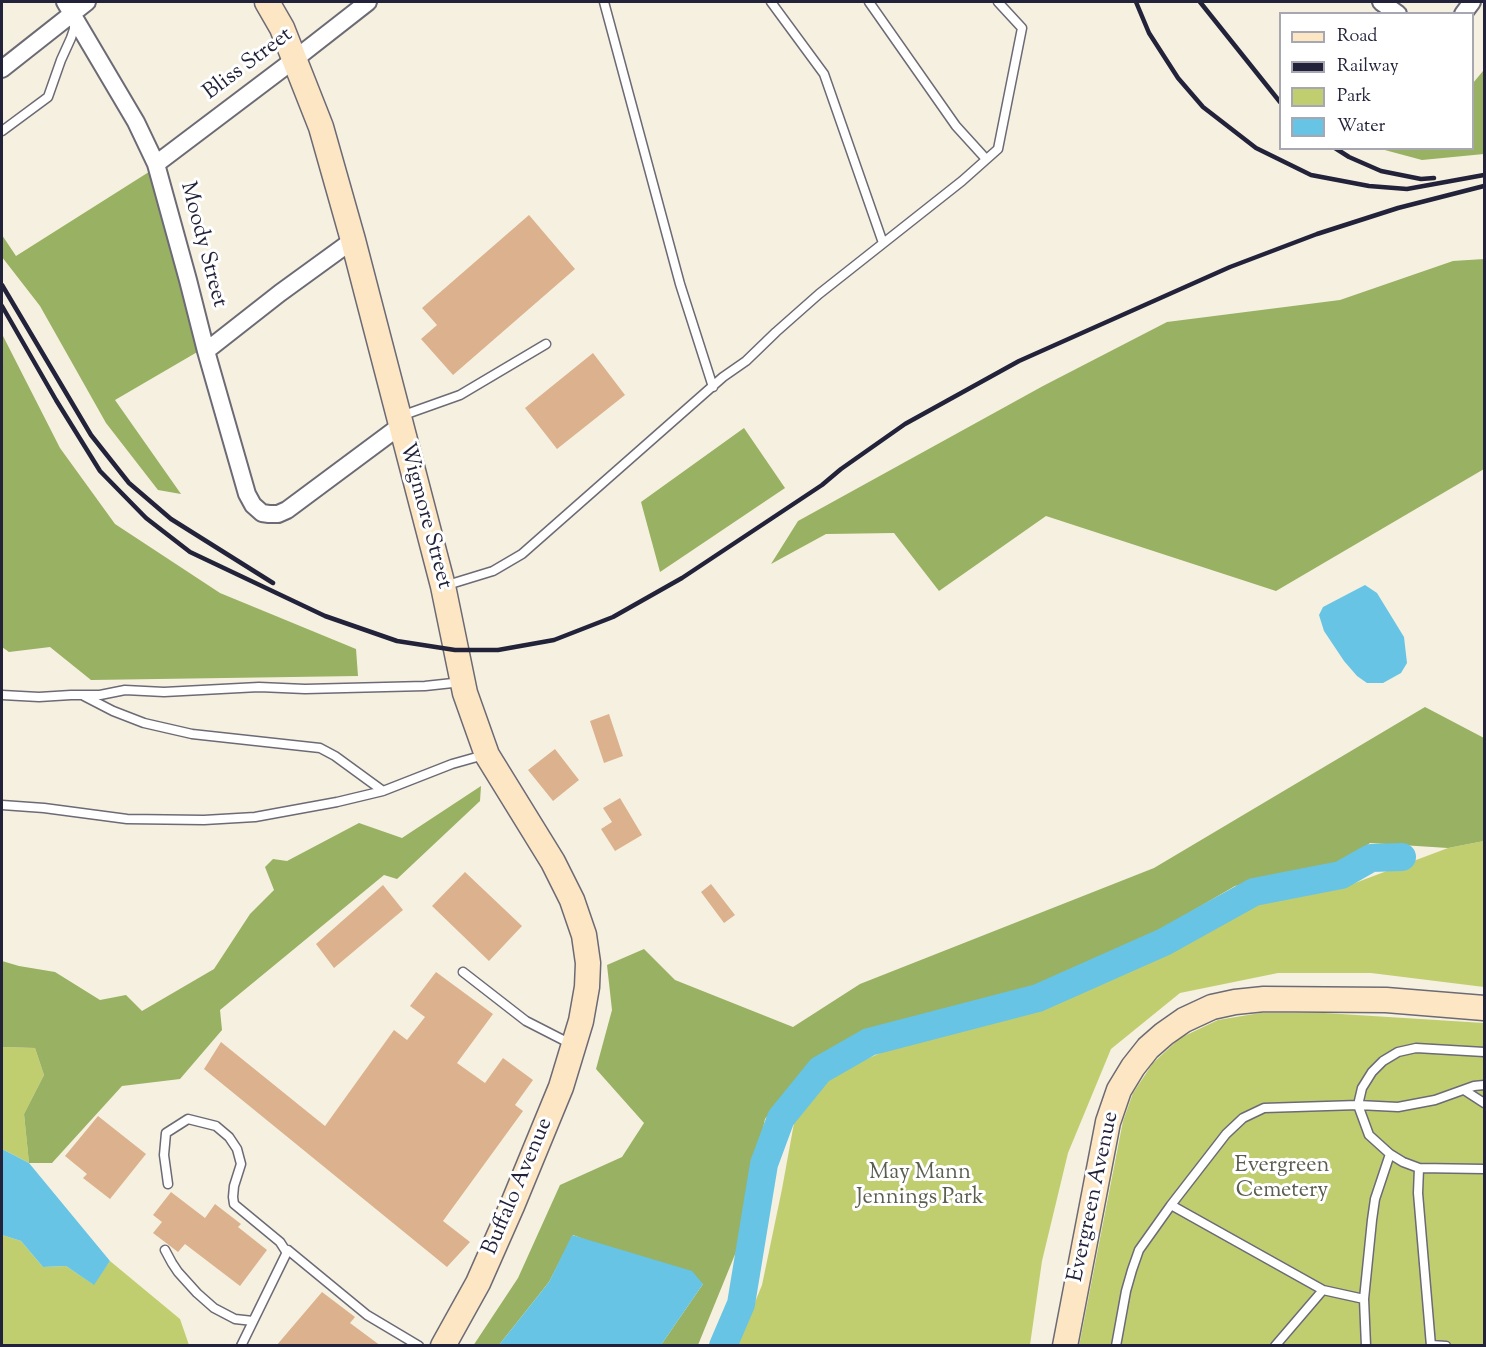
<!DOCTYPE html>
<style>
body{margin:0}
#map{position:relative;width:1486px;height:1347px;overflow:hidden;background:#f6f0e0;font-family:"Sorts Mill Goudy",serif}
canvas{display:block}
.frame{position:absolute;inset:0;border:3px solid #22223b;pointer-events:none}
.legend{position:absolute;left:1279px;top:12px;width:195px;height:138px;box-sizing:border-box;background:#fff;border:2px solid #a7a7b1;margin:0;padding:8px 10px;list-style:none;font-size:18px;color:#22223b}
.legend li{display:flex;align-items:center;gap:12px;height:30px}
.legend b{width:30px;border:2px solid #a7a7b1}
</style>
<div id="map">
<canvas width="1486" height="1347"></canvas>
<div class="frame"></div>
<ul class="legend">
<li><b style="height:8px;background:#fce6c4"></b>Road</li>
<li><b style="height:8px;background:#22223b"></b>Railway</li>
<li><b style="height:16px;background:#c1ce70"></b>Park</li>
<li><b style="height:16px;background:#67c4e5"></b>Water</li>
</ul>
</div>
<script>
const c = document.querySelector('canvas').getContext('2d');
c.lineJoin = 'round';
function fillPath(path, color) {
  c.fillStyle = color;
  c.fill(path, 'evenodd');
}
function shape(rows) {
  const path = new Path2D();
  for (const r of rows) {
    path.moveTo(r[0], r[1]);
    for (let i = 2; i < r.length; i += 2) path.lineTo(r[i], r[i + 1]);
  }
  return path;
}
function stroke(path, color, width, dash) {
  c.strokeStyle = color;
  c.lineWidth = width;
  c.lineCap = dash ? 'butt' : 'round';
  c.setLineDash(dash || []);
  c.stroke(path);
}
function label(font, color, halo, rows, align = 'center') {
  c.font = font + ' "Sorts Mill Goudy",serif';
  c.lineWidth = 6;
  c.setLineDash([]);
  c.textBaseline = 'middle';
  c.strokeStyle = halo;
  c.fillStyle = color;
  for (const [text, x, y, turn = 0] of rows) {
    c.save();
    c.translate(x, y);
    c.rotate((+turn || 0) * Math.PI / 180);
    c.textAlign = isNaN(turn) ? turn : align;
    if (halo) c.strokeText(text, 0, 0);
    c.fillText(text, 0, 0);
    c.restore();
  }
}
fillPath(shape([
 [1484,841,1484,987,1371,973,1278,973,1180,993,1111,1049,1068,1153,1042,1261,1030,1345,735,1346,740,1339,762,1285,782,1189,794,1123,831,1074,916,1038,1047,1006,1132,967,1246,907,1339,889,1448,848],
 [1260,1013,1325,1013,1484,1023,1484,1345,1079,1346,1123,1121,1133,1093,1153,1063,1180,1038,1218,1020],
 [2,1047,35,1048,44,1075,24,1114,29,1163,2,1149],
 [2,1235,21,1241,43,1267,66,1266,93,1284,110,1261,180,1319,189,1345,2,1346]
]), '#c1ce70');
fillPath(shape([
 [1483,71,1484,72,1484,154,1422,160,1381,149,1472,148,1473,83],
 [152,170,199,351,115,400,181,494,158,490,106,423,40,306,2,257,2,235,16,256],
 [1484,259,1484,469,1276,591,1046,516,939,591,894,533,826,534,771,564,798,521,1043,386,1167,322,1340,300,1453,261],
 [2,334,60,448,115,524,220,593,356,649,358,676,91,680,50,647,9,652,2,647],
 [744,428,785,488,660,572,641,502],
 [1425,707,1484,738,1484,841,1448,848,1370,843,1336,869,1235,886,1151,935,1034,988,867,1032,809,1064,765,1119,736,1252,698,1345,661,1345,703,1284,573,1235,549,1282,499,1345,473,1346,518,1278,560,1185,622,1157,644,1123,596,1069,612,1010,607,965,644,949,675,980,793,1027,860,984,1154,868],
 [481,786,480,801,397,879,384,875,220,1010,222,1030,180,1079,122,1086,52,1163,29,1163,24,1114,44,1075,35,1048,2,1047,2,961,19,966,55,972,100,1000,126,995,142,1011,214,969,250,914,274,890,265,867,273,859,287,861,359,823,402,838]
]), '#98b162');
fillPath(shape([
 [1365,585,1377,593,1404,637,1407,663,1401,673,1383,683,1367,683,1357,676,1344,661,1324,631,1319,615,1323,607],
 [2,1149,29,1163,110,1261,94,1285,66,1266,43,1267,21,1241,2,1235],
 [572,1235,692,1271,703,1284,661,1345,499,1345,549,1282]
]), '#67c4e5');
stroke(shape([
 [723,1346,741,1304,764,1164,781,1118,820,1070,869,1042,1038,998,1164,942,1254,892,1341,875,1371,858,1402,857]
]), '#67c4e5', 28);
fillPath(shape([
 [529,215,575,269,453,375,421,339,437,325,422,308],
 [593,353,625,395,557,449,525,408],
 [609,714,623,756,604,763,590,721],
 [555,749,579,780,553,801,528,770],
 [620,798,642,835,615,851,601,829,612,822,603,808],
 [465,872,522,926,489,961,432,906],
 [711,884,735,915,724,923,701,892],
 [383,885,403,910,334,968,316,944],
 [436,972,493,1014,457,1063,485,1083,503,1058,533,1080,515,1105,523,1111,443,1221,470,1242,447,1267,204,1069,221,1042,325,1126,394,1030,407,1040,425,1017,410,1006],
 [98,1116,146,1154,110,1199,83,1178,87,1174,65,1156],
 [171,1192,205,1218,215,1204,241,1224,238,1227,267,1250,240,1286,185,1244,178,1252,153,1233,162,1222,153,1215],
 [322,1292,355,1317,350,1323,381,1346,276,1346]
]), '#dbb28d');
const lane = shape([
 [604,2,680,284,713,387],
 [771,2,824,74,883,243],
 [869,2,956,126,986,159],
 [2,131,48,97,61,60,71,38,74,29,74,22],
 [401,416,460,395,546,344],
 [444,586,493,571,522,554,723,377,746,361,776,332,819,294,962,181,998,149,1022,28,998,2],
 [2,695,39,697,71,695,100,695,125,690,164,692,259,687,305,689,425,686,462,682],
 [84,696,113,711,144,723,192,734,320,748,335,756,383,791,452,764,484,755],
 [2,805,44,808,127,819,204,820,255,817,337,802,383,791],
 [463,972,526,1021,571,1044],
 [1464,1090,1484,1103],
 [1390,1154,1369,1135,1358,1105,1362,1088,1372,1072,1383,1061,1398,1052,1416,1048,1484,1052],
 [1419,1168,1418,1193,1431,1346],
 [168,1184,164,1155,166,1133,188,1119,216,1126,229,1137,237,1149,241,1164,234,1186,233,1197,234,1204,280,1242,287,1253],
 [1171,1205,1226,1134,1243,1118,1264,1108,1358,1105,1398,1107,1435,1100,1474,1086,1484,1085],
 [165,1250,172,1263,178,1272,197,1293,214,1308,235,1319,253,1321],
 [1431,1345,1446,1346],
 [241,1346,288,1250,367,1315,419,1346],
 [1116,1346,1126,1291,1132,1270,1139,1250,1171,1205,1323,1290],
 [1275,1346,1323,1290,1364,1299],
 [1366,1346,1364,1299,1372,1220,1375,1199,1390,1154,1403,1162,1419,1168,1484,1169]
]);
const street = shape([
 [65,2,136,122,156,164,188,280,206,351,247,494,253,505,262,513,269,514,278,514,287,510,400,426],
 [1381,2,1398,14],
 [1463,14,1472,2],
 [2,69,87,2],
 [156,164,295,59,368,2],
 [206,351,280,293,353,240]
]);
const secondary = shape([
 [267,2,282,28,321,127,353,240,443,586,465,693,487,755,553,862,572,900,584,935,588,963,587,987,581,1021,561,1087,512,1206,478,1283,443,1346],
 [1065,1346,1108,1122,1119,1090,1133,1067,1148,1048,1164,1034,1184,1020,1212,1007,1235,1002,1264,999,1386,1000,1484,1008]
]);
stroke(lane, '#6c6a75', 11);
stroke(street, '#6c6a75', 20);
stroke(secondary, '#6c6a75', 27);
stroke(lane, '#fff', 8);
stroke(street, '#fff', 16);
stroke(secondary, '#fce6c4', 24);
stroke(shape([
 [1136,2,1149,33,1178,78,1203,107,1256,148,1311,175,1369,186,1407,189,1484,175],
 [1200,2,1280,102],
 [1335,148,1349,157,1381,171,1421,179,1434,178],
 [2,285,91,435,129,483,171,519,273,583],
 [2,306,56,400,100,471,146,518,190,552,325,616,397,641,455,650,498,650,554,640,613,617,682,578,822,485,841,469,905,424,1019,361,1230,267,1317,234,1398,208,1484,186]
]), '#22223b', 4.5);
label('22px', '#22223b', '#fff', [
 ["Bliss Street",249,65,-37],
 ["Moody Street",202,245,75],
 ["Wigmore Street",424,516,75],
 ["Buffalo Avenue",519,1187,-67],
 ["Evergreen Avenue",1095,1197,-78]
]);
label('22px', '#5a5e4e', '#fff', [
 ["Evergreen",1282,1167],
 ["Cemetery",1282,1192],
 ["May Mann",920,1174],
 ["Jennings Park",920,1199]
]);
</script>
